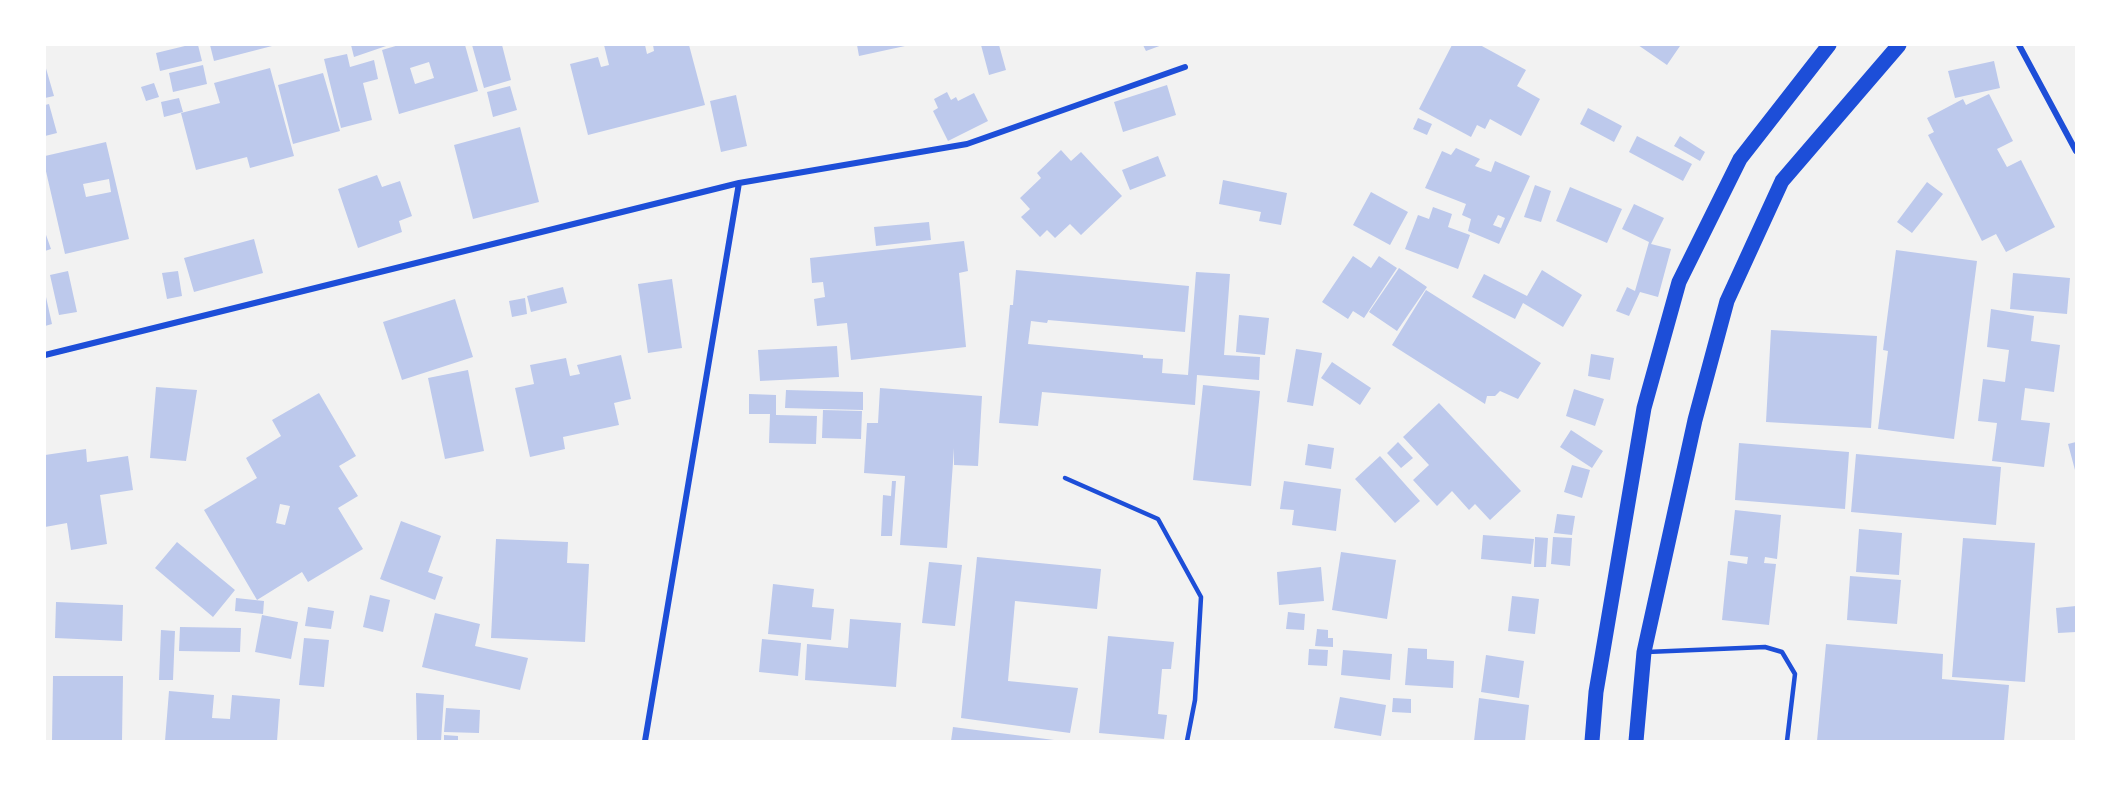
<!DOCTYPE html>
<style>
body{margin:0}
#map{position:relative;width:2121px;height:786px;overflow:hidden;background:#f2f2f2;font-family:"PT Sans Narrow",sans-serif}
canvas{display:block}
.frame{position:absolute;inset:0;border:46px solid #fff;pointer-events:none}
</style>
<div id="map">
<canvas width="2121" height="786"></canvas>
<div class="frame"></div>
</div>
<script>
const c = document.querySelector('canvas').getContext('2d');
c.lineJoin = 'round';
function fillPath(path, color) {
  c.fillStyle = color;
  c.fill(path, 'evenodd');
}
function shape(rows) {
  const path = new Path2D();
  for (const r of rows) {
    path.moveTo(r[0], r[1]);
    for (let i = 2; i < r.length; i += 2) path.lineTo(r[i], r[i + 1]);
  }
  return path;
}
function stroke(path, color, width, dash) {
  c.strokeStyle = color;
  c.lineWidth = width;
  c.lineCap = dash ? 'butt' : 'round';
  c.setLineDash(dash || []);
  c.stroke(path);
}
fillPath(shape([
 [189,45,198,45,202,61,160,71,156,53],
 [210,45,272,45,272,46,214,61],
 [351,45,389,45,354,57],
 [399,45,465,45,478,91,399,114,382,50],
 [429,62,434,78,415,84,410,68],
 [472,45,502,45,511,80,484,88],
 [604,45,645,45,647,54,654,51,653,45,689,45,705,105,588,135,570,64,598,57,601,67,609,65],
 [857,45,905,45,905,46,859,56],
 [981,45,999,45,1006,70,989,75],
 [1143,45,1162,45,1146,51],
 [1452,45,1480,45,1526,70,1517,86,1540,99,1521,136,1490,119,1485,129,1477,125,1471,137,1419,109],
 [1638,45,1678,45,1680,46,1667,65],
 [347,54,350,67,374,60,378,79,363,83,372,120,341,128,324,59],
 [1994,61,2000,88,1955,98,1948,71],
 [45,65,54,96,45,98],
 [203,65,207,84,173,92,169,73],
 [270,68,294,156,250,168,247,157,196,170,181,113,220,103,214,83],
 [323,73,340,131,293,144,278,85],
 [154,83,159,97,146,101,141,87],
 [1167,85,1176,115,1123,132,1114,102],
 [510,86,517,110,493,117,487,92],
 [947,92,951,100,956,97,958,101,974,93,988,121,948,141,933,111,938,108,934,99],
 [1989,94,2013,141,1997,149,2007,167,2021,160,2055,227,2006,252,1996,234,1982,241,1928,135,1934,132,1927,118,1963,99,1966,105],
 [736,95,747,146,721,152,710,101],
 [179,98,183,112,164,117,161,102],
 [49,104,57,133,45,136,45,105],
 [1588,108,1622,126,1614,142,1580,124],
 [1418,118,1432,124,1427,135,1413,129],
 [520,127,539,202,473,219,454,145],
 [1637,136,1692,164,1683,181,1629,152],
 [1680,136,1705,152,1700,161,1674,146],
 [106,142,129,239,65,254,45,167,45,156],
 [109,179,111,192,86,197,83,184],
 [1456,148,1480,159,1475,166,1491,172,1495,161,1530,176,1499,244,1468,231,1471,219,1462,215,1466,204,1425,188,1442,151,1451,155],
 [1498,215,1505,218,1501,228,1493,225],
 [1061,150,1071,161,1081,152,1122,196,1081,235,1070,224,1055,238,1047,230,1040,237,1021,217,1030,209,1020,198,1041,178,1037,173],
 [1158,156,1166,176,1130,190,1122,170],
 [377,175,382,187,400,181,412,216,399,221,402,232,358,248,338,189],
 [1223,180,1287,193,1281,225,1259,221,1261,212,1219,204],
 [1927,182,1943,194,1912,233,1897,222],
 [1535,185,1551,191,1541,222,1524,217],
 [1570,187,1622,209,1607,243,1556,221],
 [1371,192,1408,212,1390,245,1353,225],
 [1634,204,1664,218,1651,244,1671,249,1658,297,1640,292,1629,316,1616,311,1627,287,1635,291,1649,242,1622,229],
 [1433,207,1452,214,1448,227,1470,235,1458,269,1405,249,1418,215,1429,219],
 [929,222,931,240,876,246,874,227],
 [45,232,51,249,45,251],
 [254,239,263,273,194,292,184,258],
 [964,241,968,271,959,273,966,347,851,360,847,323,817,326,814,299,825,297,823,282,812,283,810,258],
 [1896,250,1977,261,1954,439,1878,429,1888,351,1883,350],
 [1353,256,1371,268,1379,256,1397,268,1364,318,1353,311,1348,319,1322,302],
 [1399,268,1427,287,1397,331,1369,312],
 [1016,270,1189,286,1185,332,1048,320,1047,323,1031,321,1028,344,1143,355,1143,358,1163,359,1162,373,1188,375,1196,272,1230,274,1224,355,1260,357,1259,380,1197,375,1195,405,1042,392,1038,426,999,423,1010,305,1013,305],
 [1542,270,1582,295,1563,327,1523,303,1515,319,1472,297,1484,274,1527,296],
 [68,271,77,312,59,315,50,275],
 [178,271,182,296,167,299,162,273],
 [2013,273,2070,278,2067,314,2010,309],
 [672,279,682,348,648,353,638,284],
 [563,287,567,303,531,312,527,296],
 [1426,290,1541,363,1518,399,1500,391,1495,396,1487,396,1485,404,1392,345],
 [46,297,52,324,45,326,45,298],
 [525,298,527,314,512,317,509,301],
 [455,299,473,357,402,380,383,322],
 [1991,309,2034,316,2031,341,2060,345,2054,392,2025,388,2021,420,2050,423,2044,467,1992,461,1997,423,1978,421,1983,379,2005,382,2009,350,1987,347],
 [1239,315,1269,318,1265,355,1236,352],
 [1771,330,1877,336,1871,428,1766,422],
 [837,346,839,377,760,381,758,350],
 [1296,349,1322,353,1313,406,1287,402],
 [1591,354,1614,358,1610,380,1588,376],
 [621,355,631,399,614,403,619,425,563,437,565,449,530,457,515,388,534,384,530,365,566,358,570,376,580,374,577,365],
 [1332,362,1371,388,1360,405,1321,378],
 [468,370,484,451,445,459,428,378],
 [1203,385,1260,391,1251,486,1193,480],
 [156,387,197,390,186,461,150,458],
 [880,388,982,396,978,466,954,465,954,448,947,548,900,545,905,476,864,473,867,423,878,423],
 [1574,389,1604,399,1595,426,1566,416],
 [786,390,863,392,863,410,785,408],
 [319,393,356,456,339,466,358,496,338,508,363,549,308,582,302,572,257,600,204,510,257,478,246,458,281,436,272,420],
 [280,504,290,506,285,525,276,523],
 [749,394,776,395,776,415,817,416,816,444,769,443,770,414,749,414],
 [1439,403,1521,491,1490,520,1475,504,1469,510,1452,491,1437,506,1413,480,1429,465,1403,437],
 [823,410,862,411,861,439,822,438],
 [1571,430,1603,451,1592,468,1560,447],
 [1398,442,1413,458,1401,468,1387,453],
 [2076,442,2076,469,2075,470,2068,444],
 [1739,443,1849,452,1845,509,1735,500],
 [1308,444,1334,448,1331,469,1305,465],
 [86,449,87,462,128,456,133,490,100,495,107,544,71,550,67,523,45,527,45,455],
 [1856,454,2001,467,1996,525,1851,512],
 [1380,456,1420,501,1395,523,1355,479],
 [1572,465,1590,470,1582,498,1564,492],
 [892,481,896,481,892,536,881,536,883,495,891,496],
 [1284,481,1341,489,1336,531,1292,525,1294,510,1280,509],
 [1735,510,1781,515,1777,559,1765,557,1764,563,1776,564,1769,625,1722,620,1728,561,1747,564,1748,557,1730,555],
 [1557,514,1575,516,1572,535,1554,533],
 [401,521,441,536,428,572,443,577,435,600,380,579],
 [1859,529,1902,533,1899,575,1856,572],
 [1483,535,1534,539,1531,564,1481,559],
 [1535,537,1548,538,1546,567,1534,567],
 [1553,537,1572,538,1570,566,1551,564],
 [1963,538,2035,543,2025,682,1952,677],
 [496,539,568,542,567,563,589,564,585,642,491,638],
 [177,542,235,590,213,617,155,568],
 [1341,552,1396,560,1387,619,1332,610],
 [977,557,1101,569,1097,609,1015,601,1008,681,1078,688,1070,733,961,718],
 [929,562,962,565,955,626,922,623],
 [1321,567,1324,601,1279,605,1277,572],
 [1850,576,1901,580,1897,624,1847,620],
 [773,584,814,589,812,607,834,609,831,640,768,634],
 [370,595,390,600,383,632,363,627],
 [1512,596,1539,599,1535,634,1508,631],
 [236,598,264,601,263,614,235,611],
 [56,602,123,605,122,641,55,638],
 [2076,606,2076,632,2058,633,2056,608],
 [308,607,334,611,331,629,305,626],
 [1288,612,1305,614,1304,630,1286,629],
 [435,613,480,624,475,646,528,658,520,690,422,667],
 [262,615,298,622,291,659,255,652],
 [850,619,901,623,896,687,805,680,807,644,848,648],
 [180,627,241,628,240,652,179,651],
 [1317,629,1328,630,1328,638,1333,638,1333,647,1315,646],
 [161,630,175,631,173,680,159,680],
 [1108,636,1174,642,1171,669,1162,669,1158,714,1167,715,1164,739,1099,733],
 [304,638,329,640,324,687,299,685],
 [762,639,801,643,798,676,759,672],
 [1826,644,1943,654,1942,679,2009,685,2004,741,1817,741],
 [1408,648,1427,649,1427,659,1454,661,1453,688,1405,685],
 [1309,649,1328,650,1327,666,1308,665],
 [1343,650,1392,654,1390,680,1341,675],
 [1486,655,1524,661,1519,698,1481,692],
 [53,676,123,676,122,741,52,741],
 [169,691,214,695,212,718,230,719,232,695,280,699,277,741,165,741],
 [416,693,444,695,441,741,417,741],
 [1340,697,1386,705,1381,736,1334,728],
 [1393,698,1411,699,1411,713,1392,712],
 [1479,698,1529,705,1525,741,1474,741],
 [446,708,480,710,479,733,444,732],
 [953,727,1054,740,1054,741,951,741],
 [444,735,458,736,458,741,444,741]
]), '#bdc9ec');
stroke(shape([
 [1065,478,1158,519,1201,597,1195,700,1187,741],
 [1647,652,1765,647,1782,652,1795,674,1787,741]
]), '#1d4ed8', 4.5);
stroke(shape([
 [2019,45,2076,151],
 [45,355,739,183,967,144,1185,67],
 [645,741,739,183]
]), '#1d4ed8', 6);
stroke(shape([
 [1592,741,1596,692,1644,408,1679,282,1740,159,1829,45],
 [1636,741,1644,652,1695,420,1727,301,1782,181,1899,45]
]), '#1d4ed8', 15);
</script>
